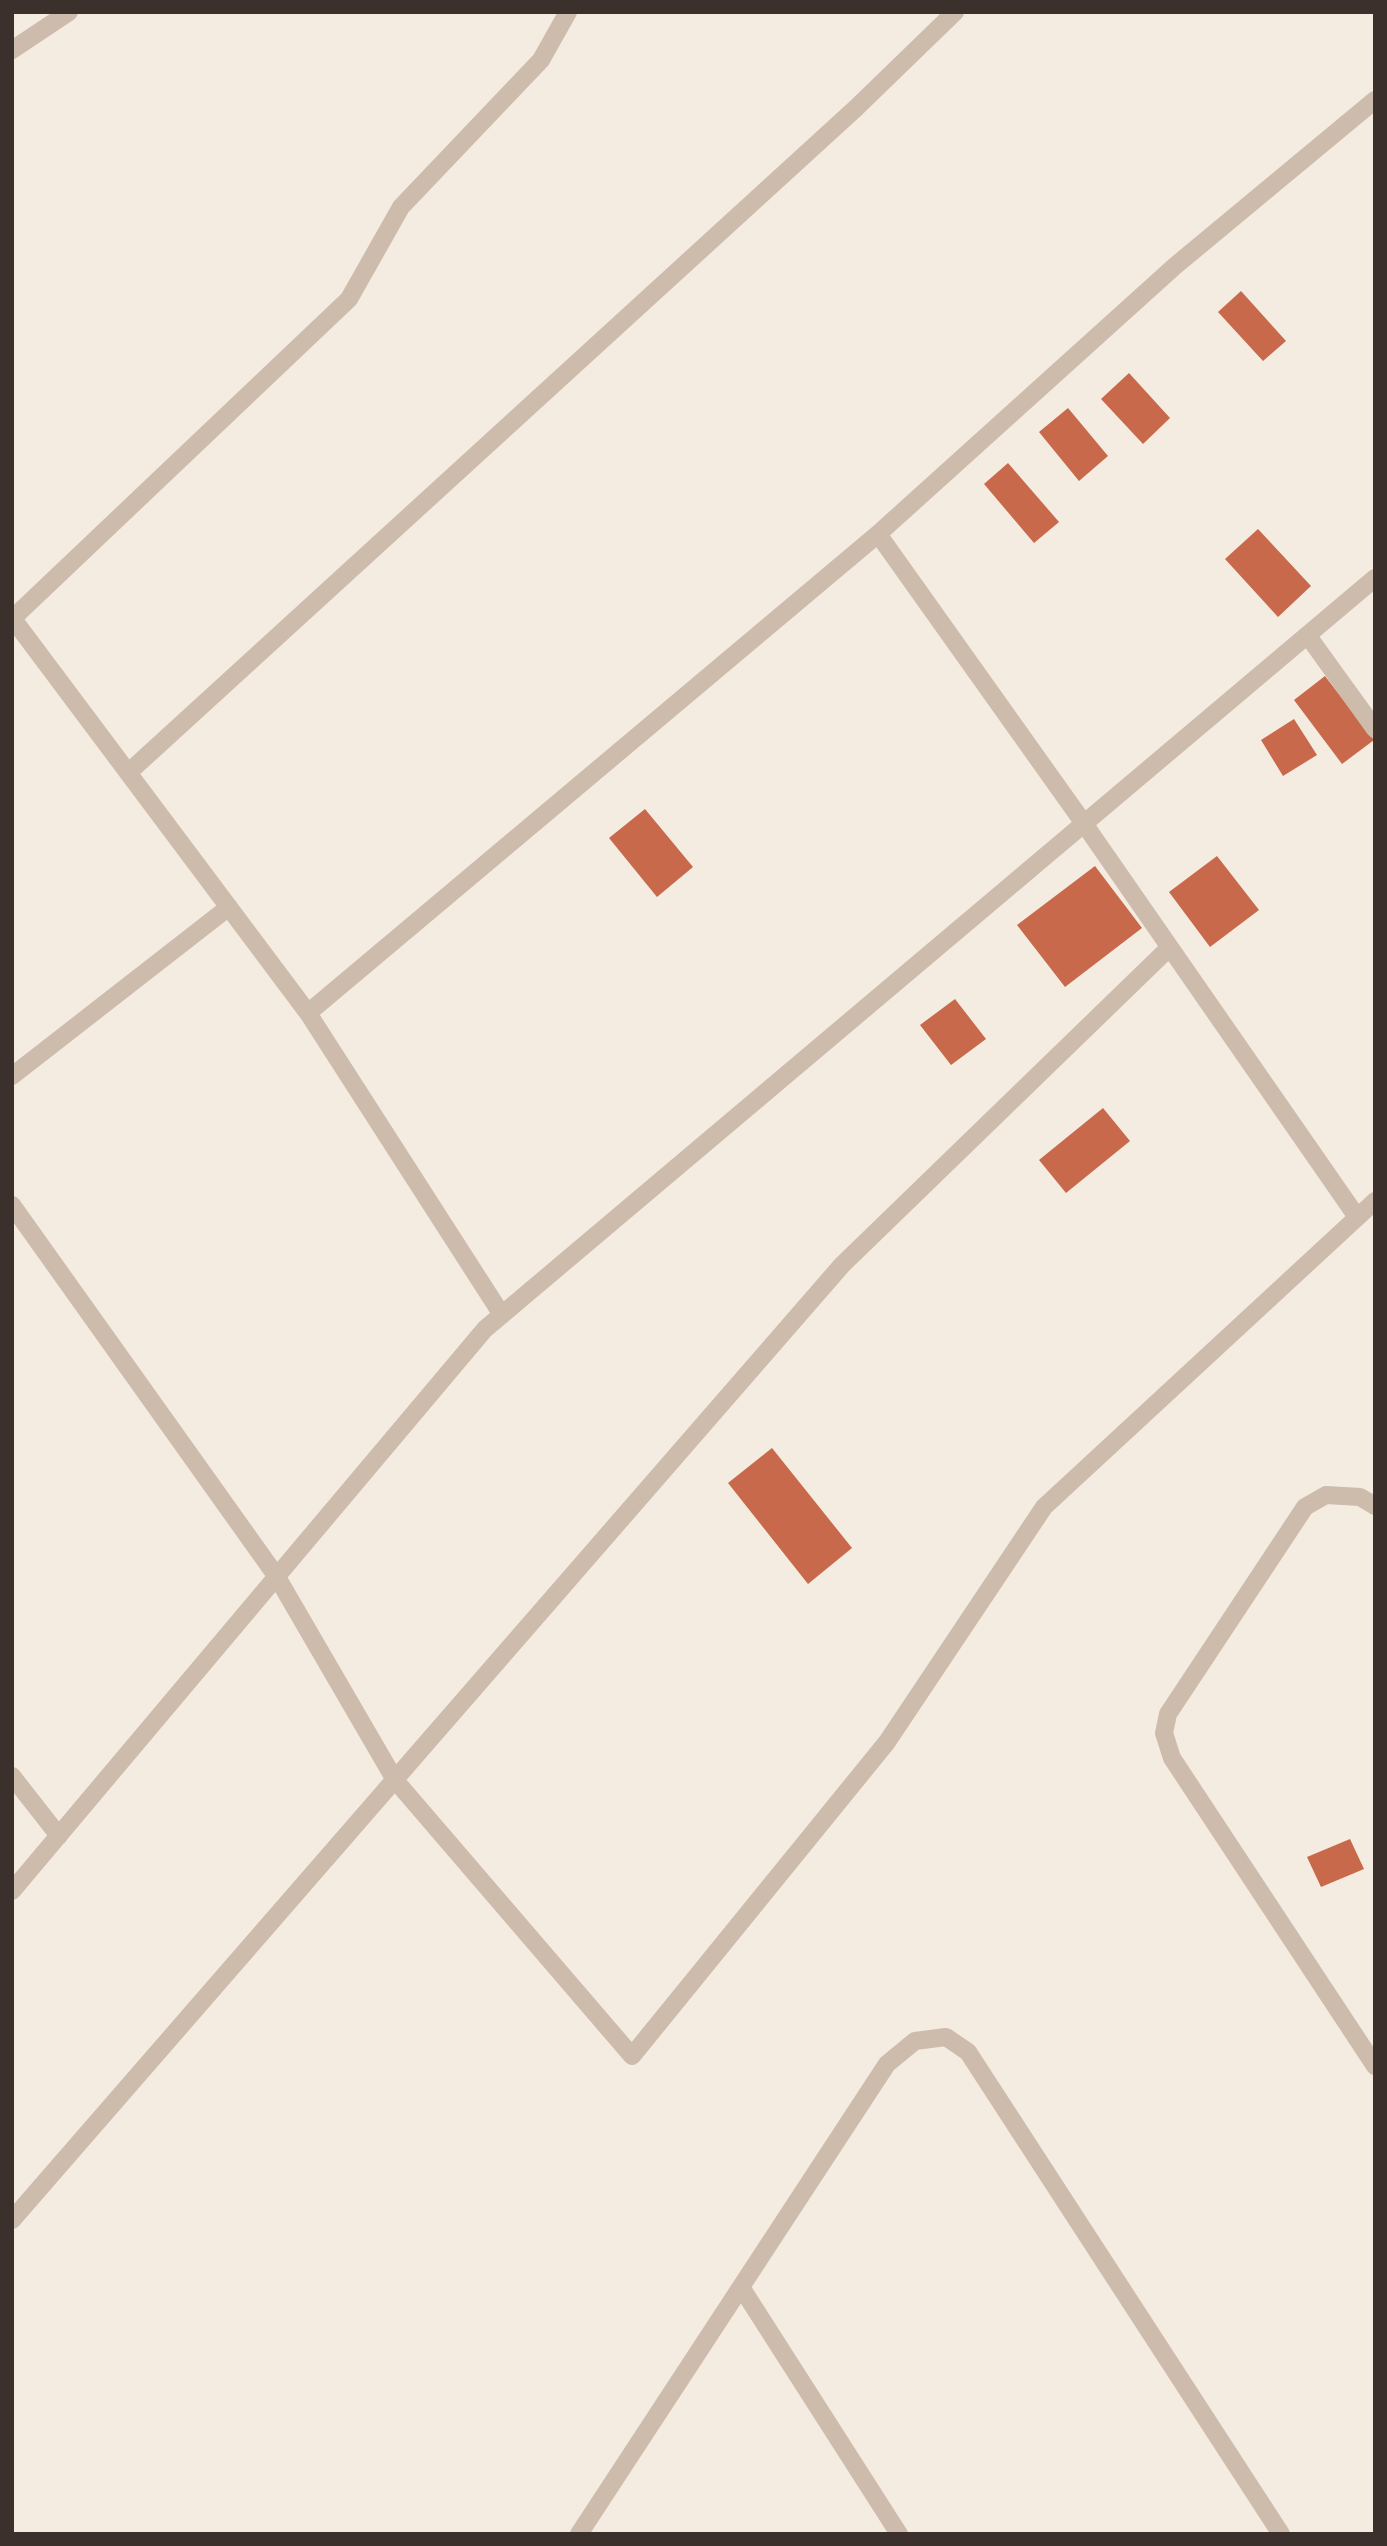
<!DOCTYPE html>
<style>
body{margin:0}
#map{position:relative;width:1387px;height:2546px;overflow:hidden;background:#f4ebe1;font-family:Barlow,sans-serif}
canvas{display:block}
.frame{position:absolute;inset:0;border:14px solid #3b302b;pointer-events:none}
</style>
<div id="map">
<canvas width="1387" height="2546"></canvas>
<div class="frame"></div>
</div>
<script>
const c = document.querySelector('canvas').getContext('2d');
c.lineJoin = 'round';
function fillPath(path, color) {
  c.fillStyle = color;
  c.fill(path, 'evenodd');
}
function shape(rows) {
  const path = new Path2D();
  for (const r of rows) {
    path.moveTo(r[0], r[1]);
    for (let i = 2; i < r.length; i += 2) path.lineTo(r[i], r[i + 1]);
  }
  return path;
}
function stroke(path, color, width, dash) {
  c.strokeStyle = color;
  c.lineWidth = width;
  c.lineCap = dash ? 'butt' : 'round';
  c.setLineDash(dash || []);
  c.stroke(path);
}
fillPath(shape([
 [1241,291,1286,341,1263,361,1218,312],
 [1129,373,1170,418,1143,444,1101,399],
 [1068,408,1108,456,1079,481,1039,432],
 [1008,463,1059,522,1034,543,984,484],
 [1258,529,1311,586,1278,617,1225,559],
 [1325,676,1374,740,1342,764,1294,700],
 [1294,719,1317,755,1283,776,1261,740],
 [645,809,693,867,657,897,609,838],
 [1217,856,1259,910,1210,947,1169,892],
 [1095,866,1142,928,1065,987,1017,925],
 [955,999,986,1039,951,1065,920,1025],
 [1103,1108,1130,1141,1066,1193,1039,1160],
 [772,1448,852,1548,808,1584,728,1483],
 [1350,1839,1364,1869,1321,1887,1307,1857]
]), '#c8694b');
stroke(shape([
 [12,50,69,12],
 [878,534,1085,825,1357,1217],
 [12,619,349,299,401,207,541,60,568,12],
 [13,619,308,1013,502,1315],
 [1308,636,1375,729],
 [129,772,856,108,955,12],
 [308,1013,878,534,1175,266,1375,100],
 [12,1076,229,907],
 [12,1205,277,1577,395,1780,632,2056,887,1742,1044,1507,1375,1201],
 [1375,1506,1360,1497,1326,1495,1305,1507,1168,1714,1164,1733,1172,1758,1375,2066],
 [12,1776,59,1836],
 [12,1891,485,1329,1375,578],
 [12,2220,842,1265,1169,948],
 [741,2287,899,2534],
 [579,2534,887,2064,915,2041,946,2037,968,2052,1281,2534]
]), '#cdbbac', 18);
</script>
